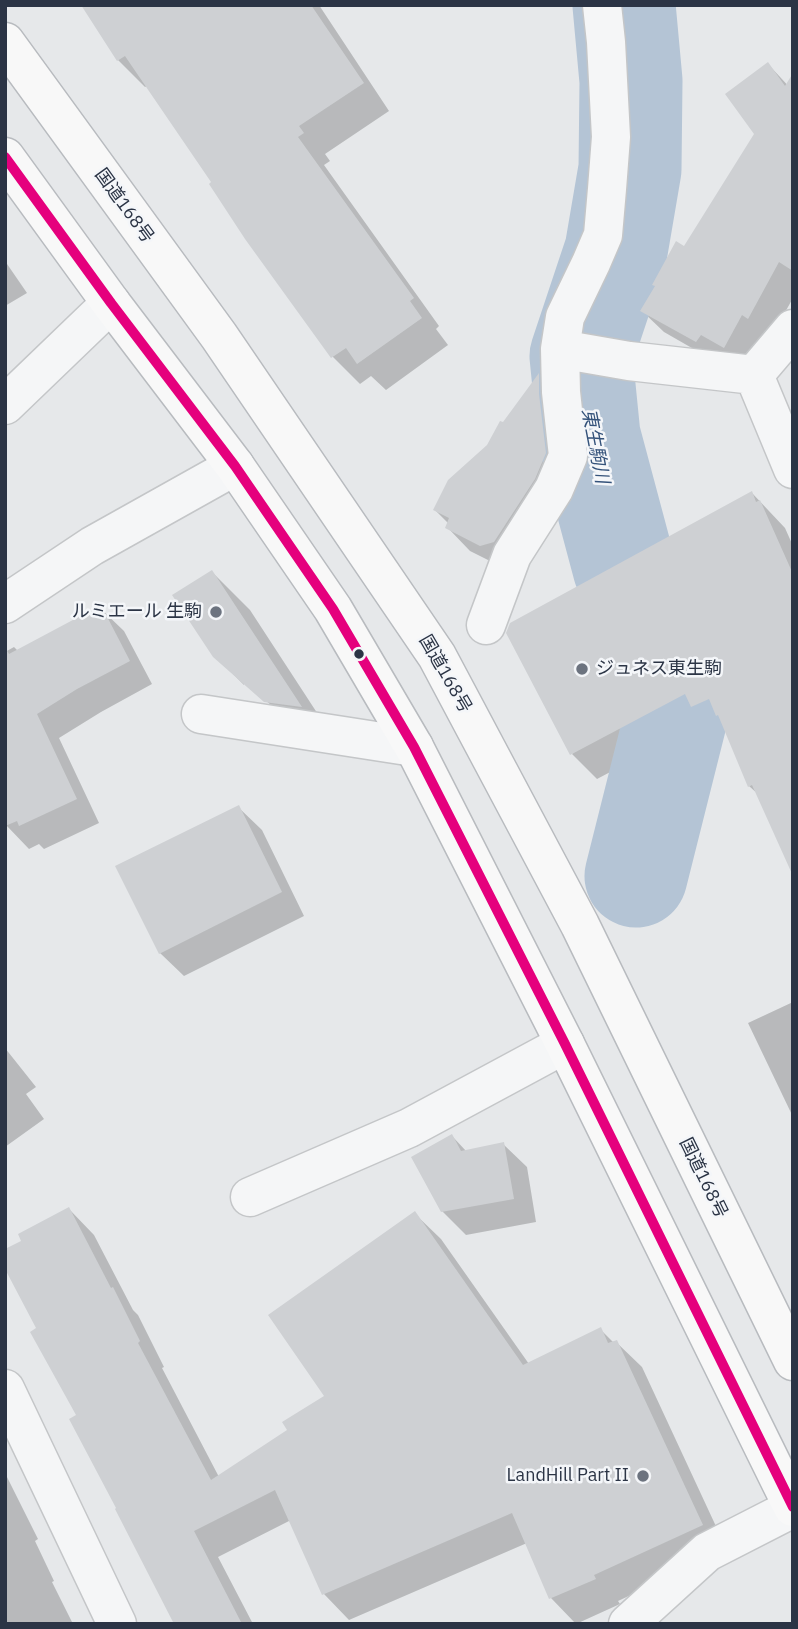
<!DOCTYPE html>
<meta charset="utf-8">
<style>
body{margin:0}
#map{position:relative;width:798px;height:1629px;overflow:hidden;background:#e6e8ea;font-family:"IBM Plex Sans",sans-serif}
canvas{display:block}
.frame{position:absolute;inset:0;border:7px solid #2b3445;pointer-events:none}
</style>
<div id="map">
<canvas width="798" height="1629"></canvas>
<div class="frame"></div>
</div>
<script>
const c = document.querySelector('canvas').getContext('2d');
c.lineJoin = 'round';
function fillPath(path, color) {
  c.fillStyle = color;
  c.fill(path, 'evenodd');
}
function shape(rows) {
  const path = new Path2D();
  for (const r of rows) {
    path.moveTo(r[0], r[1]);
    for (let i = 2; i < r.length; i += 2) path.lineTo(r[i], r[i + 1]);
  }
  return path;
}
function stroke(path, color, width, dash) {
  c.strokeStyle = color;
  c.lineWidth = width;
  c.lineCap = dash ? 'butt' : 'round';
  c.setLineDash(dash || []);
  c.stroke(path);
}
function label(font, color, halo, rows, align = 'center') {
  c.font = font + ' "IBM Plex Sans","Noto Sans JP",sans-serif';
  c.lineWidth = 5;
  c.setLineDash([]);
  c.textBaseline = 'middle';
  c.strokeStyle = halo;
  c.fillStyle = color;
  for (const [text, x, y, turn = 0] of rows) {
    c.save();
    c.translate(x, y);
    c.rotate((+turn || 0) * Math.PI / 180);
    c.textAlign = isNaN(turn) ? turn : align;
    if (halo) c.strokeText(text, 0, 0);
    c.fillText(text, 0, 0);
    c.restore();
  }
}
fillPath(shape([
 [83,5,319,5,389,111,325,154,330,161,324,165,439,326,436,329,448,345,386,390,371,376,360,384,333,357,247,238,213,183,147,86,145,87,118,60],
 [768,64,793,91,793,298,770,339,746,368,718,363,664,332,642,311,685,248,757,134],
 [5,261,27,293,5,306],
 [539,376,562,398,568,477,504,568,470,551,447,527,449,524,435,510,489,446],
 [752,493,785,528,793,546,793,853,759,795,749,786,725,728,718,732,707,721,597,779,572,754],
 [212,572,250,610,338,745,272,706,244,682,244,685,215,656],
 [100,608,124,631,152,684,101,712,59,738,99,823,44,849,39,844,29,849,6,825,5,652,14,647,18,651],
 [238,807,262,830,304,916,184,976,160,953],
 [793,1002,793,1117,748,1023],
 [5,1048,36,1087,26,1094,44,1119,5,1147],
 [452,1136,467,1152,503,1144,527,1167,536,1222,466,1235,442,1211],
 [69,1209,94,1235,133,1310,138,1315,164,1367,162,1368,219,1477,290,1430,327,1397,415,1214,441,1239,529,1364,600,1329,614,1343,616,1342,642,1367,727,1550,618,1601,620,1604,576,1624,551,1598,527,1543,349,1620,324,1594,291,1520,218,1557,253,1624,176,1624,78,1416,39,1329,23,1242],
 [5,1473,38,1539,35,1541,54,1581,52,1582,73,1624,5,1624]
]), '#0003');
stroke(shape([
 [624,5,631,81,630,169,616,251,581,356,589,436,624,567,678,709,636,876]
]), '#b4c4d5', 103);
fillPath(shape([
 [81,5,311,5,364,83,299,126,304,133,298,137,414,298,410,301,422,318,357,364,346,348,331,358,245,239,209,184,211,182,125,56,117,61],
 [768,62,785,86,793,73,793,271,779,262,748,319,742,315,724,348,701,335,696,342,640,311,655,286,652,285,676,241,684,246,754,134,725,94],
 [539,373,539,394,546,453,535,479,494,542,480,546,445,528,449,518,433,510,448,480,487,445,500,421,503,422],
 [752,491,756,502,760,500,793,574,793,876,752,785,748,787,718,715,716,716,709,699,691,707,685,694,570,755,506,633,510,623],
 [212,570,302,707,264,702,213,657,172,595],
 [101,605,130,661,77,689,37,714,77,799,19,826,17,821,5,826,5,647,9,654],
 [239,805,282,892,159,954,115,866],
 [452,1134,461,1151,504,1142,514,1199,441,1212,411,1157],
 [69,1207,111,1288,113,1287,140,1341,138,1343,211,1480,287,1430,282,1422,324,1396,268,1315,415,1211,523,1365,601,1327,608,1343,617,1340,703,1525,594,1575,596,1579,549,1599,512,1513,322,1595,275,1490,194,1531,242,1624,174,1624,115,1509,116,1508,69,1419,76,1415,30,1332,36,1328,5,1269,5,1249,21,1241,18,1234]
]), '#ced0d3');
const minor = shape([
 [560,349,629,361,754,375],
 [754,375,793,469],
 [754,375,793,329],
 [5,405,111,303],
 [5,604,92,546,235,466],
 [486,625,512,555,554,489,568,456,561,392,560,349,565,317,591,263,603,235,607,189,611,137,606,42,602,5],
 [201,714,414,747],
 [250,1197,409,1128,565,1044],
 [5,1389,117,1624],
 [628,1624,707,1552,793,1508]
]);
const highway = shape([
 [5,42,219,336,437,656,580,925,793,1361],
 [5,157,111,303,235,466,333,609,414,747,565,1044,793,1507]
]);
stroke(minor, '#c4c6c8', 41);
stroke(highway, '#b8bbbf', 41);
stroke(minor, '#f5f6f7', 38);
stroke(highway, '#f8f8f8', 38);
stroke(shape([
 [5,157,111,303,235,466,333,609,414,747,565,1044,793,1507]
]), '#e5007d', 10);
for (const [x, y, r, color] of [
 [216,612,7,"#6c737f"],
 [359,654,6,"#2b3445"],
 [582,669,7,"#6c737f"],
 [643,1476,7,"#6c737f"]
]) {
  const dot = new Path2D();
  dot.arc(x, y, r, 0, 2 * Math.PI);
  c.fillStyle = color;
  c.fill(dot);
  stroke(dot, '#f4f6f9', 2.5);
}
label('18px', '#2b3445', '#f4f6f9', [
 ["国道168号",124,206,54],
 ["国道168号",445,674,60],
 ["国道168号",703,1178,64]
]);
label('18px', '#2b3445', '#f4f6f9', [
 ["ルミエール 生駒",202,612],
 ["ジュネス東生駒",596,669,"left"],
 ["LandHill Part II",629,1476]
], 'right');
label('italic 19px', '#34527a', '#f4f6f9', [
 ["東生駒川",595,446,79]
]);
</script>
